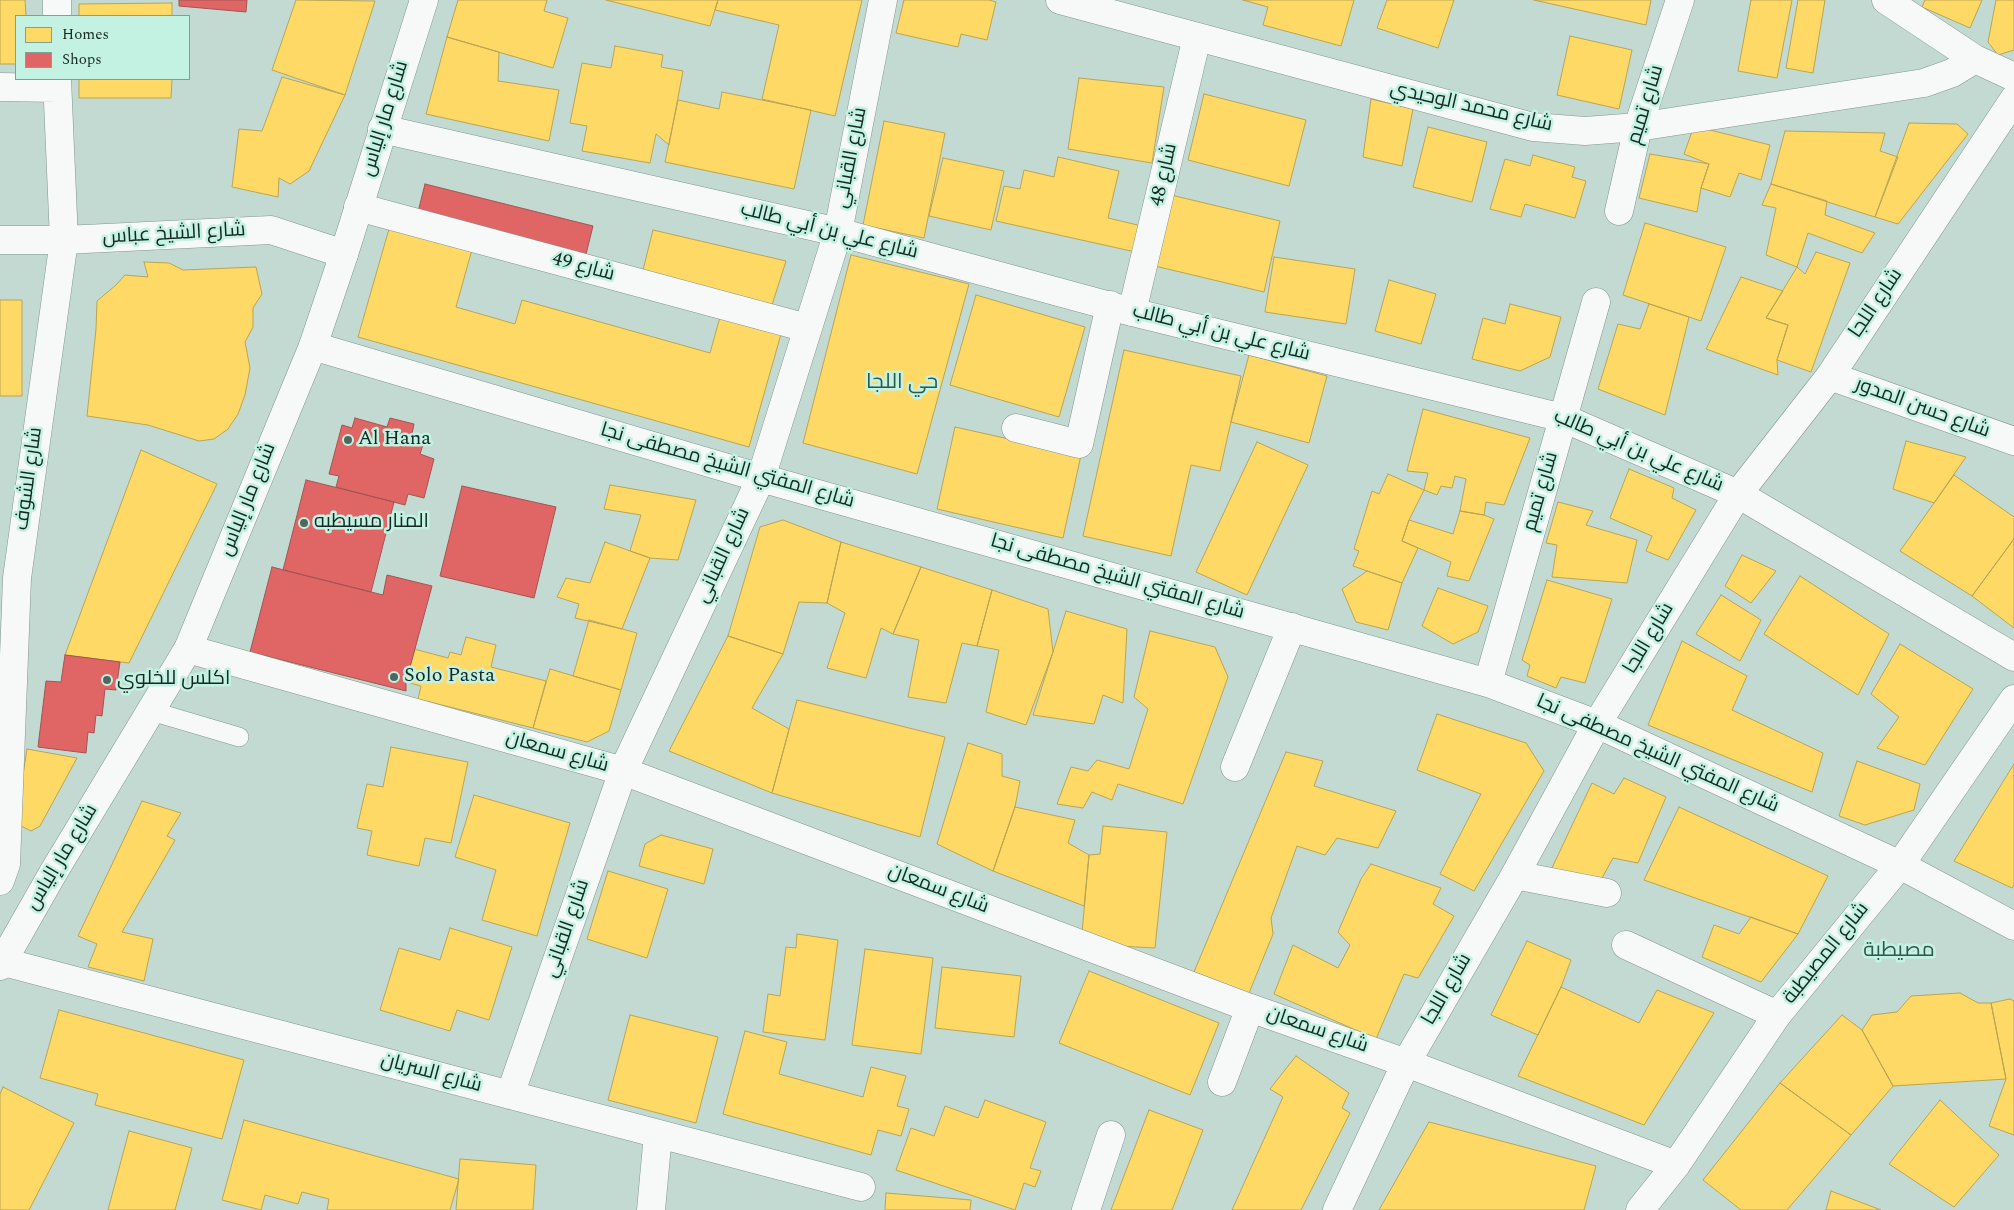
<!DOCTYPE html>
<meta charset="utf-8">
<style>
body{margin:0}
#map{position:relative;width:2014px;height:1210px;overflow:hidden;background:#c2dad2;font-family:Spectral,serif}
canvas{display:block}
.legend{position:absolute;left:15px;top:15px;width:175px;height:65px;box-sizing:border-box;background:#c3f2e3;border:1px solid #7ea196;margin:0;padding:6px 9px;list-style:none;font-size:15px;color:#162823}
.legend li{display:flex;align-items:center;gap:10px;height:25px}
.legend b{width:25px;border:1px solid #7ea196}
</style>
<div id="map">
<canvas width="2014" height="1210"></canvas>
<ul class="legend">
<li><b style="height:14px;background:#ffd966"></b>Homes</li>
<li><b style="height:14px;background:#e06666"></b>Shops</li>
</ul>
</div>
<script>
const c = document.querySelector('canvas').getContext('2d');
c.lineJoin = 'round';
function fillPath(path, color) {
  c.fillStyle = color;
  c.fill(path, 'evenodd');
}
function shape(rows) {
  const path = new Path2D();
  for (const r of rows) {
    path.moveTo(r[0], r[1]);
    for (let i = 2; i < r.length; i += 2) path.lineTo(r[i], r[i + 1]);
  }
  return path;
}
function stroke(path, color, width, dash) {
  c.strokeStyle = color;
  c.lineWidth = width;
  c.lineCap = dash ? 'butt' : 'round';
  c.setLineDash(dash || []);
  c.stroke(path);
}
function label(font, color, halo, rows, align = 'center') {
  c.font = font + ' Spectral,Cairo,serif';
  c.lineWidth = 5;
  c.setLineDash([]);
  c.textBaseline = 'middle';
  c.strokeStyle = halo;
  c.fillStyle = color;
  for (const [text, x, y, turn = 0] of rows) {
    c.save();
    c.translate(x, y);
    c.rotate((+turn || 0) * Math.PI / 180);
    c.textAlign = isNaN(turn) ? turn : align;
    if (halo) c.strokeText(text, 0, 0);
    c.fillText(text, 0, 0);
    c.restore();
  }
}
const homes = shape([
 [0,0,25,0,26,16,16,16,16,64,0,64,0,0],
 [296,0,375,1,345,95,272,70,296,0],
 [458,0,547,0,544,11,568,18,553,68,447,37,458,0],
 [606,0,718,0,710,26,606,0],
 [718,0,862,0,835,116,762,99,779,25,715,10,718,0],
 [904,0,989,0,996,2,987,40,961,34,958,47,896,33,904,0],
 [1243,0,1354,0,1341,46,1263,25,1268,7,1243,0],
 [1387,0,1454,0,1438,48,1377,28,1387,0],
 [1534,0,1651,0,1646,25,1534,0],
 [1751,0,1792,0,1777,78,1738,71,1751,0],
 [1798,0,1825,0,1813,73,1786,68,1798,0],
 [1925,0,1982,0,1970,28,1922,7,1925,0],
 [1996,0,2014,0,2014,50,1998,55,1988,42,1996,0],
 [172,3,172,16,79,16,79,4,172,3],
 [1570,36,1632,50,1619,109,1557,95,1570,36],
 [447,37,499,52,498,81,559,90,549,141,426,114,447,37],
 [615,46,663,55,661,67,683,71,669,145,656,134,650,163,582,151,587,126,570,123,582,63,611,68,615,46],
 [282,77,345,95,309,171,290,184,279,178,278,197,232,187,239,129,262,131,282,77],
 [1079,78,1164,87,1152,163,1068,149,1079,78],
 [79,79,172,79,171,98,79,98,79,79],
 [722,92,811,110,794,189,665,162,678,100,719,109,722,92],
 [1204,94,1306,120,1289,186,1188,160,1204,94],
 [1371,99,1413,109,1402,166,1363,157,1371,99],
 [884,121,945,133,924,238,863,225,884,121],
 [1909,123,1957,124,1968,134,1898,224,1875,217,1909,123],
 [1694,126,1770,145,1761,180,1739,173,1730,197,1701,188,1709,164,1684,154,1694,126],
 [1428,127,1487,142,1472,202,1413,187,1428,127],
 [1785,131,1885,133,1880,151,1898,157,1875,217,1771,184,1785,131],
 [1650,154,1709,164,1701,188,1697,212,1639,198,1650,154],
 [1533,155,1575,167,1572,177,1586,181,1575,218,1525,204,1521,217,1490,209,1505,159,1530,166,1533,155],
 [1058,157,1119,171,1108,218,1146,227,1140,253,996,221,1004,186,1020,189,1024,170,1054,177,1058,157],
 [943,158,1004,171,991,230,929,216,943,158],
 [1771,184,1827,201,1825,215,1875,233,1862,253,1808,233,1797,267,1766,255,1776,208,1762,205,1771,184],
 [1171,195,1280,221,1264,292,1155,266,1171,195],
 [391,222,473,246,456,307,515,324,522,300,710,353,722,310,783,327,749,447,358,337,391,222],
 [1645,223,1726,247,1701,321,1623,295,1645,223],
 [653,230,786,261,772,305,642,274,653,230],
 [1816,252,1850,263,1811,372,1777,360,1788,325,1766,318,1797,267,1805,274,1816,252],
 [851,255,969,284,917,474,803,443,851,255],
 [1274,257,1355,269,1346,324,1265,312,1274,257],
 [144,262,169,263,183,270,256,267,262,294,253,308,253,327,245,342,250,368,245,395,238,414,228,429,214,439,199,441,148,425,87,416,96,329,97,301,116,285,125,275,148,277,144,262],
 [1741,277,1783,291,1766,318,1788,325,1777,360,1778,375,1706,349,1741,277],
 [1389,280,1436,294,1421,344,1375,331,1389,280],
 [976,295,1085,327,1059,417,950,385,976,295],
 [0,300,22,300,22,396,0,396,0,300],
 [1510,304,1561,317,1550,357,1520,371,1472,359,1483,318,1505,324,1510,304],
 [1649,304,1689,317,1665,415,1598,389,1618,324,1640,329,1649,304],
 [1124,350,1241,376,1220,471,1191,465,1171,556,1083,536,1124,350],
 [1249,355,1327,376,1309,443,1231,422,1249,355],
 [1423,409,1530,438,1504,505,1486,502,1484,515,1460,511,1466,479,1455,476,1452,488,1441,486,1437,495,1424,490,1428,473,1407,471,1423,409],
 [955,427,1081,455,1063,538,937,509,955,427],
 [1906,441,1966,457,1934,503,1893,489,1906,441],
 [1257,442,1308,465,1247,595,1196,572,1257,442],
 [141,450,217,484,129,663,65,655,141,450],
 [1629,469,1674,488,1672,498,1696,510,1668,560,1646,551,1652,536,1610,518,1629,469],
 [1388,474,1424,490,1409,520,1402,541,1418,548,1402,583,1353,566,1359,551,1354,549,1372,491,1379,494,1388,474],
 [1954,475,2014,517,2014,539,1972,596,1900,551,1954,475],
 [610,485,696,500,678,560,650,558,630,551,641,515,604,509,610,485],
 [1558,502,1593,511,1586,525,1637,540,1627,583,1552,577,1557,545,1546,543,1558,502],
 [1460,511,1484,515,1494,519,1469,581,1447,576,1451,562,1402,541,1409,520,1453,534,1460,511],
 [783,520,841,542,827,603,799,602,783,654,728,636,760,527,783,520],
 [2014,539,2014,628,1972,596,2014,539],
 [605,542,650,558,622,629,575,618,579,604,557,597,566,578,590,583,605,542],
 [841,542,921,567,893,634,881,628,866,678,827,668,845,613,827,603,841,542],
 [1742,555,1776,571,1751,603,1725,586,1742,555],
 [921,567,992,590,977,646,962,643,946,703,908,697,919,640,893,634,921,567],
 [1367,571,1402,583,1388,630,1356,622,1342,589,1367,571],
 [1800,576,1889,634,1858,695,1764,634,1800,576],
 [1547,580,1612,599,1585,683,1561,677,1556,688,1527,676,1530,665,1522,660,1547,580],
 [1438,588,1488,606,1478,632,1453,644,1422,626,1438,588],
 [992,590,1048,609,1053,652,1026,725,986,712,999,650,977,646,992,590],
 [1721,595,1761,620,1740,661,1696,634,1721,595],
 [1066,611,1127,629,1123,703,1103,695,1094,724,1033,715,1066,611],
 [589,620,637,633,621,690,573,676,589,620],
 [1150,631,1215,647,1228,677,1183,804,1118,784,1112,800,1092,792,1083,808,1057,804,1071,767,1088,771,1097,760,1129,769,1148,709,1134,697,1150,631],
 [728,636,783,654,752,708,789,729,772,793,669,751,728,636],
 [466,637,496,645,491,667,546,681,533,728,418,699,421,686,406,682,414,649,448,658,450,652,461,655,466,637],
 [1682,641,1747,676,1732,710,1823,753,1812,792,1648,725,1682,641],
 [1900,644,1973,689,1925,765,1877,748,1899,717,1871,694,1900,644],
 [550,669,621,690,609,731,587,742,533,728,550,669],
 [797,700,945,737,920,837,772,793,797,700],
 [1437,714,1526,743,1544,771,1474,891,1440,874,1481,794,1417,770,1437,714],
 [968,743,1002,754,1002,776,1020,781,1015,807,993,871,937,844,968,743],
 [391,747,468,762,451,843,425,838,419,866,367,855,372,831,357,828,367,784,383,787,391,747],
 [27,749,77,758,40,826,31,831,21,826,16,820,27,749],
 [1286,752,1323,761,1314,786,1396,811,1378,848,1337,838,1325,855,1297,846,1271,918,1273,934,1249,993,1194,972,1286,752],
 [1857,761,1920,784,1914,810,1865,825,1839,816,1857,761],
 [2014,764,2014,885,2012,888,1954,861,2014,764],
 [1624,778,1666,797,1638,863,1613,858,1602,878,1551,870,1592,783,1614,794,1624,778],
 [474,795,570,823,537,936,482,920,496,870,455,857,474,795],
 [142,801,181,813,167,836,175,840,122,932,153,939,144,981,88,967,97,944,78,936,142,801],
 [1015,807,1075,820,1068,843,1089,855,1084,906,993,871,1015,807],
 [1679,807,1828,876,1798,934,1644,880,1679,807],
 [1103,826,1167,832,1155,948,1081,944,1089,855,1100,854,1103,826],
 [661,835,713,849,704,884,639,866,645,844,661,835],
 [1371,864,1441,888,1433,904,1454,916,1418,978,1404,974,1376,1039,1274,994,1293,945,1338,968,1350,945,1338,932,1361,879,1371,864],
 [608,871,668,889,647,958,587,939,608,871],
 [1751,917,1798,934,1761,982,1702,957,1714,925,1739,934,1751,917],
 [450,928,512,947,489,1020,457,1010,450,1031,380,1010,399,948,440,960,450,928],
 [797,934,838,940,825,1040,763,1032,768,994,780,996,786,947,796,948,797,934],
 [1527,941,1571,960,1561,987,1538,1035,1491,1015,1527,941],
 [865,949,933,958,921,1054,852,1045,865,949],
 [942,967,1021,976,1014,1037,935,1028,942,967],
 [1089,971,1219,1023,1190,1095,1059,1043,1089,971],
 [1561,987,1639,1023,1657,990,1714,1013,1644,1125,1518,1076,1561,987],
 [1960,993,1978,1003,1991,1003,2006,1079,1893,1086,1862,1030,1872,1015,1897,1012,1911,996,1960,993],
 [2010,999,2014,1001,2014,1135,1989,1126,2006,1079,1991,1003,2010,999],
 [59,1010,244,1060,222,1139,95,1105,98,1094,40,1078,59,1010],
 [630,1015,718,1037,696,1123,608,1100,630,1015],
 [1842,1015,1862,1030,1893,1086,1851,1135,1780,1083,1842,1015],
 [745,1031,787,1042,779,1074,863,1097,871,1067,906,1076,897,1106,909,1109,901,1136,878,1130,871,1155,723,1114,745,1031],
 [1296,1056,1349,1093,1342,1108,1350,1113,1301,1210,1232,1210,1283,1097,1270,1089,1296,1056],
 [1780,1083,1851,1135,1787,1210,1741,1210,1703,1180,1780,1083],
 [3,1087,74,1123,29,1210,0,1210,0,1094,3,1087],
 [985,1100,1046,1122,1030,1168,1041,1171,1035,1187,1024,1183,1015,1210,896,1170,911,1128,934,1136,945,1106,978,1118,985,1100],
 [1940,1100,1999,1155,1954,1207,1889,1164,1940,1100],
 [1149,1110,1203,1130,1172,1210,1111,1210,1149,1110],
 [244,1120,459,1179,450,1210,327,1210,329,1199,302,1192,298,1204,265,1195,261,1210,222,1200,244,1120],
 [1429,1122,1596,1166,1584,1210,1379,1210,1429,1122],
 [129,1131,192,1148,175,1210,108,1210,129,1131],
 [460,1159,536,1165,533,1210,456,1210,460,1159],
 [1831,1191,1881,1210,1826,1210,1831,1191],
 [886,1193,971,1200,970,1210,885,1210,886,1193]
]);
fillPath(homes, '#ffd966');
stroke(homes, '#b9a452', 1);
const shops = shape([
 [179,0,247,0,246,12,179,6,179,0],
 [425,184,593,226,585,258,417,216,425,184],
 [355,418,387,427,390,418,414,424,412,434,425,438,420,454,434,459,424,498,408,494,405,505,336,487,339,476,329,474,342,425,352,428,355,418],
 [306,480,394,502,371,592,283,570,306,480],
 [462,486,556,507,534,598,440,576,462,486],
 [272,567,383,595,387,575,432,586,406,682,406,691,250,652,272,567],
 [65,655,120,662,116,690,105,689,102,716,96,715,94,733,88,732,86,753,38,747,46,681,61,682,65,655]
]);
fillPath(shops, '#e06666');
stroke(shops, '#a35352', 1);
const service = shape([
 [151,711,239,737]
]);
const pedestrian = shape([
 [1132,312,1197,37],
 [1016,428,1079,444,1110,305],
 [1235,767,1292,627],
 [1900,865,2014,926],
 [1515,875,1607,893],
 [1626,945,1777,1015],
 [1222,1082,1250,1008],
 [1086,1210,1111,1135]
]);
const minor = shape([
 [57,0,57,16],
 [1060,0,1533,127,1585,131,1638,127,1924,83,1952,73,1975,59],
 [1886,0,1975,59,2014,77],
 [0,87,57,88],
 [382,129,838,232,1132,312,1563,418,1738,494,2014,657],
 [358,207,807,328],
 [1619,211,1638,127,1680,0],
 [0,240,64,240,271,230,344,254],
 [313,346,761,478,1488,683,1597,724,1900,865],
 [1830,376,2014,441],
 [188,649,623,771,1250,1008,1406,1063,1676,1165],
 [1488,683,1596,302],
 [0,881,6,864,17,578,64,240,57,79],
 [0,961,861,1187],
 [510,1095,623,771,761,478,838,232,883,0],
 [651,1210,658,1134],
 [1337,1210,1406,1063,1515,875,1597,724,1738,494,1830,376,2014,99],
 [1640,1210,1676,1165,1777,1015,1900,865,2014,699]
]);
const tertiary = shape([
 [0,966,53,873,188,649,313,346,344,254,424,0]
]);
stroke(service, '#82958f', 20);
stroke(pedestrian, '#82958f', 29);
stroke(minor, '#82958f', 29);
stroke(tertiary, '#82958f', 29);
stroke(service, '#f6f9f8', 19);
stroke(pedestrian, '#f6f9f8', 28);
stroke(minor, '#f6f9f8', 28);
stroke(tertiary, '#f6f9f8', 28);
for (const [x, y, r, color] of [
 [348,440,5,"#526660"],
 [304,523,5,"#526660"],
 [394,677,5,"#526660"],
 [107,680,5,"#526660"]
]) {
  const dot = new Path2D();
  dot.arc(x, y, r, 0, 2 * Math.PI);
  c.fillStyle = color;
  c.fill(dot);
  stroke(dot, '#c3f2e3', 2);
}
label('20px', '#162823', '#c3f2e3', [
 ["شارع تميم",1647,105,-73],
 ["شارع محمد الوحيدي",1471,108,13],
 ["شارع مار إلياس",386,119,-73],
 ["شارع القباني",852,158,-79],
 ["شارع 48",1165,175,-77],
 ["شارع علي بن أبي طالب",829,232,14],
 ["شارع الشيخ عباس",174,235,-3],
 ["شارع 49",583,268,15],
 ["شارع اللجا",1877,304,-56],
 ["شارع علي بن أبي طالب",1221,334,14],
 ["شارع حسن المدور",1922,409,20],
 ["شارع علي بن أبي طالب",1638,452,23],
 ["شارع المفتي الشيخ مصطفى نجا",727,467,16],
 ["شارع الشوف",30,479,-82],
 ["شارع تميم",1542,492,-74],
 ["شارع مار إلياس",249,500,-68],
 ["شارع القباني",724,556,-65],
 ["شارع المفتي الشيخ مصطفى نجا",1117,578,16],
 ["شارع اللجا",1650,639,-59],
 ["شارع سمعان",557,753,16],
 ["شارع المفتي الشيخ مصطفى نجا",1657,755,24],
 ["شارع مار إلياس",63,858,-59],
 ["شارع سمعان",938,890,21],
 ["شارع القباني",568,929,-71],
 ["شارع المصيطبة",1827,954,-51],
 ["شارع اللجا",1448,990,-60],
 ["شارع سمعان",1317,1031,19],
 ["شارع السريان",431,1074,15]
]);
label('20px', '#162823', '#c3f2e3', [
 ["Al Hana",358,440],
 ["المنار مسيطبه",314,523],
 ["Solo Pasta",404,677],
 ["اكلس للخلوي",117,680]
], 'left');
label('21px', '#2e584c', '#c3f2e3', [
 ["حي اللجا",902,384],
 ["مصيطبة",1899,952]
]);
</script>
